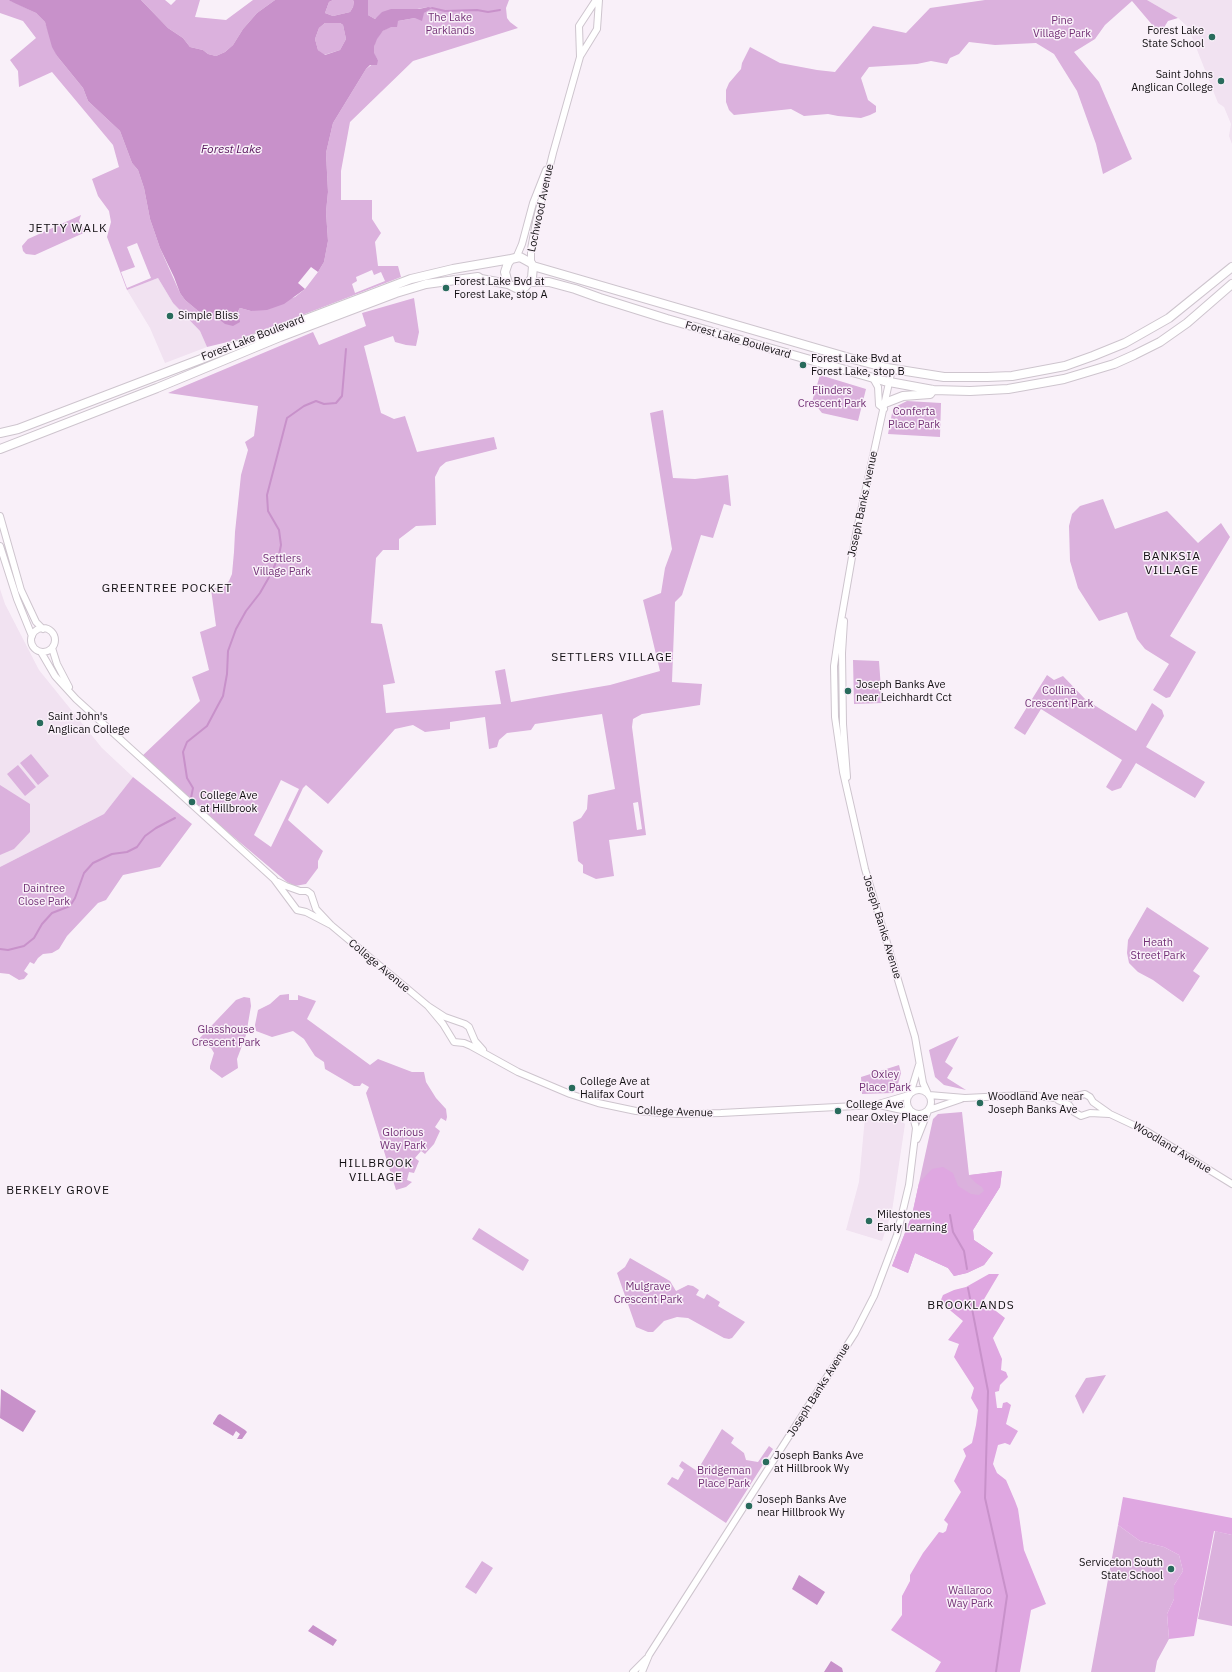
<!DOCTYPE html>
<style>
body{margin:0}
canvas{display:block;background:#f9f0f9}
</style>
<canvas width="1232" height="1672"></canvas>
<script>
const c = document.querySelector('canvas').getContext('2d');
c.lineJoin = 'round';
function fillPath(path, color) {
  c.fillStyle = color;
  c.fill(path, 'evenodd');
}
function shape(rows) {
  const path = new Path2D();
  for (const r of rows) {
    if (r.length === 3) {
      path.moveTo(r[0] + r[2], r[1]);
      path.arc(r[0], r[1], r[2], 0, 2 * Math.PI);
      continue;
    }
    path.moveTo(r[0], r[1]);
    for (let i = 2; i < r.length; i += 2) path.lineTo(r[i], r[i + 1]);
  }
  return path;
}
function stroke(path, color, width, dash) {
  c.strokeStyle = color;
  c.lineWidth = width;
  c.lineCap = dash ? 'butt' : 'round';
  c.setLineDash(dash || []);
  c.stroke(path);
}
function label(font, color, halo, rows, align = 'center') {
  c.font = font + ' "IBM Plex Sans",sans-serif';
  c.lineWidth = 3;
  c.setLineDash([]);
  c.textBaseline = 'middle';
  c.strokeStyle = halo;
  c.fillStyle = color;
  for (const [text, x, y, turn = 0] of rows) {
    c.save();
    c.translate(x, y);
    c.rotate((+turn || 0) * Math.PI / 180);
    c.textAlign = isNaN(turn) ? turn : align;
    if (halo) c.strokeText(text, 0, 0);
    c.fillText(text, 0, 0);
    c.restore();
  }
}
fillPath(shape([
 [1147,0,1232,0,1232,144,1229,136,1231,124,1224,107,1218,103,1188,27,1178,18],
 [158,278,173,303,200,331,207,347,165,363,150,328,127,290],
 [0,589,5,604,39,670,102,748,133,777,104,814,0,867],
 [865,1117,897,1117,905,1124,892,1211,882,1241,846,1230,859,1182]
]), '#f1e2f1');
fillPath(shape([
 [0,0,8,0,16,3,36,13,45,22,57,56,83,88,88,101,120,131,132,163,138,170,144,188,150,219,160,248,180,293,185,300,203,315,209,317,214,312,220,311,221,314,240,315,238,311,240,308,251,311,295,297,305,289,318,272,324,262,328,241,326,212,328,192,326,153,333,123,366,69,378,60,374,54,374,47,376,39,383,31,398,21,415,18,424,13,428,7,380,16,375,19,368,15,368,0,509,0,506,8,507,18,510,22,518,28,413,61,350,122,341,171,341,200,372,200,372,219,381,233,375,242,378,266,398,266,401,277,240,339,207,347,200,331,173,303,158,278,127,290,107,237,111,222,109,211,98,196,92,179,119,167,113,145,52,72,19,87,18,71,10,60,36,38,23,21,0,13],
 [137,243,151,278,127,288,121,272,135,267,127,247],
 [372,270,374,275,381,272,385,281,355,293,352,284,357,281,356,277],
 [141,0,165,0,171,5,176,0,200,0,195,17,226,20,253,0,275,0,257,13,243,29,233,45,225,52,216,56,208,54,203,50,190,47,183,38,168,28],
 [333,0,352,0,354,1,353,7,350,12,333,16,325,13,329,2],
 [985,0,1147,0,1178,18,1168,21,1160,34,1132,1,1105,25,1095,39,1074,52,1099,82,1132,159,1103,174,1096,144,1077,91,1054,54,1036,43,995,45,969,42,959,54,950,58,947,64,931,61,917,64,869,67,861,78,868,100,876,106,876,112,870,115,861,118,838,116,828,114,804,116,791,109,734,115,729,110,726,102,726,90,729,83,741,69,742,63,750,47,780,63,817,70,835,72,873,26,906,33,930,8],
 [325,23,340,23,343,25,346,39,340,50,324,55,318,50,315,39,319,28],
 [81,215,79,221,83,227,88,231,35,255,26,254,23,251,22,246,28,239],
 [414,298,419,332,416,346,406,345,395,342,393,336,364,346,381,413,394,419,405,416,417,452,494,437,497,449,446,462,440,467,435,477,436,525,416,526,399,539,399,550,383,550,376,558,371,623,382,624,395,683,383,685,386,713,501,704,495,671,505,669,511,702,610,685,660,671,643,600,661,593,665,568,672,549,650,413,663,410,673,478,695,479,728,475,731,506,724,504,713,538,701,535,682,595,675,602,672,682,702,684,700,705,642,714,633,719,632,727,646,835,609,840,614,876,596,879,583,873,583,865,578,861,573,822,581,818,587,809,588,795,615,789,602,714,535,724,531,730,507,733,499,740,497,747,489,749,485,717,450,722,450,729,425,732,413,725,395,729,328,804,306,785,303,788,288,820,323,851,318,861,318,868,306,884,295,886,287,882,140,758,200,701,192,677,209,670,200,632,216,626,211,589,223,587,229,581,232,574,234,552,235,532,241,475,248,450,245,442,254,436,258,406,168,393,313,332,319,345,366,326,362,313],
 [281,780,299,789,271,847,254,835],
 [638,802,642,829,637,830,633,803],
 [820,375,866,389,858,421,822,413,818,408,811,405],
 [907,401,941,403,940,437,888,434,893,408],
 [1103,499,1115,529,1167,511,1198,543,1221,523,1230,537,1170,636,1196,652,1170,697,1166,698,1153,690,1169,664,1145,649,1137,639,1127,612,1099,621,1078,588,1070,561,1069,526,1072,514,1080,506],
 [853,660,879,661,882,703,854,704],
 [1047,675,1054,680,1063,676,1086,700,1136,731,1152,703,1162,710,1164,716,1146,747,1205,782,1195,798,1136,763,1121,788,1112,791,1106,787,1122,760,1041,709,1025,735,1014,728],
 [31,754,49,776,38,785,20,763],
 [18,765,36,787,25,796,7,774],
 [133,777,192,824,160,867,123,875,106,900,98,903,67,936,59,949,52,953,43,954,38,958,34,964,30,962,24,971,28,974,24,979,19,980,9,974,0,973,0,867,104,814],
 [0,785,30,804,30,832,14,849,0,855],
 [1147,907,1209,948,1193,971,1200,976,1183,1002,1153,980,1138,972,1129,963,1127,953,1128,940],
 [289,994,289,1000,298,1000,298,995,316,1001,307,1019,370,1065,378,1059,412,1072,424,1072,426,1082,436,1098,446,1109,447,1117,446,1121,441,1118,435,1127,440,1131,434,1144,425,1154,421,1151,415,1158,419,1161,414,1173,409,1172,407,1180,412,1182,406,1187,396,1190,366,1093,369,1087,362,1083,360,1086,354,1086,325,1069,324,1062,315,1056,304,1039,293,1031,272,1037,256,1031,255,1025,258,1010,270,1004,280,995],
 [244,997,250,998,251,1006,246,1035,237,1059,238,1068,222,1078,210,1069,210,1066,214,1053,211,1048,206,1046,200,1046,195,1043,236,1000],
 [959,1036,945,1062,953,1068,947,1078,966,1090,944,1085,935,1077,929,1050],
 [899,1065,901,1073,898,1084,893,1093,862,1094,861,1077],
 [962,1112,969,1175,1002,1171,1000,1187,973,1230,974,1240,993,1253,984,1265,967,1273,954,1276,948,1268,915,1253,908,1273,892,1266,912,1215,933,1119,938,1114],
 [479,1228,529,1260,523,1271,472,1239],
 [630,1258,670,1281,676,1291,688,1285,693,1286,699,1290,696,1295,704,1299,707,1294,720,1302,718,1306,745,1322,732,1338,729,1339,724,1338,688,1318,677,1317,664,1321,653,1332,648,1332,636,1327,617,1273,625,1267],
 [1106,1375,1083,1414,1075,1396,1086,1378],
 [722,1429,734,1438,731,1443,744,1453,746,1460,758,1462,769,1446,773,1449,726,1523,667,1484,672,1477,678,1480,684,1470,679,1466,682,1461,697,1471],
 [1118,1525,1140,1541,1164,1547,1179,1555,1183,1571,1174,1585,1174,1599,1167,1614,1169,1639,1157,1661,1155,1672,1091,1672],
 [1215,1531,1232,1535,1232,1626,1198,1619],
 [482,1561,493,1568,476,1594,465,1587]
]), '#dbb1dd');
fillPath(shape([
 [943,1167,953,1173,958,1186,971,1194,979,1195,984,1191,982,1187,976,1183,970,1177,971,1175,1002,1171,1000,1187,973,1230,974,1240,993,1253,984,1265,967,1273,954,1276,948,1268,915,1253,908,1273,892,1266,912,1215,919,1183,932,1169],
 [989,1274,999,1274,983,1301,1005,1318,993,1338,1002,1359,1001,1370,1006,1372,1008,1377,1000,1385,999,1391,995,1392,997,1408,1002,1408,1003,1403,1007,1402,1011,1405,1006,1424,1018,1431,1010,1445,1005,1443,998,1445,993,1464,997,1473,1006,1480,1015,1501,1018,1509,1024,1550,1046,1604,1031,1610,1020,1672,935,1672,941,1662,891,1630,902,1615,902,1596,910,1581,910,1575,923,1553,939,1532,943,1533,946,1531,948,1524,944,1520,961,1492,954,1481,966,1456,963,1449,972,1443,976,1425,978,1410,971,1398,974,1388,954,1357,959,1344,948,1340,963,1321,940,1302,943,1295,954,1290,966,1287],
 [1123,1497,1232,1518,1232,1535,1214,1531,1194,1636,1169,1639,1167,1614,1174,1599,1174,1585,1183,1571,1179,1555,1164,1547,1140,1541,1118,1525]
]), '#dfa7e1');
fillPath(shape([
 [8,0,141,0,168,28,183,38,190,47,203,50,208,54,216,56,225,52,233,45,243,29,257,13,275,0,333,0,329,2,325,13,333,16,350,12,353,7,354,1,352,0,368,0,368,15,375,19,382,12,391,9,419,9,428,7,432,8,424,13,422,21,415,18,398,21,397,27,391,27,383,31,377,39,374,47,374,53,378,60,377,65,370,65,366,69,333,123,326,153,328,192,326,212,328,241,324,262,318,272,311,267,298,283,305,289,284,304,267,310,251,311,240,308,238,311,240,322,233,326,225,324,220,320,220,311,214,312,209,317,203,315,185,300,180,293,174,277,160,248,150,219,144,188,138,170,132,163,120,131,88,101,83,88,57,56,52,47,45,22,36,13],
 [325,23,340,23,343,25,346,39,340,50,325,55,318,50,315,39,319,28],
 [1,1389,36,1411,23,1432,0,1418],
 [220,1414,245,1430,247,1432,242,1439,237,1439,240,1434,236,1431,233,1436,213,1424,213,1423,218,1415],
 [799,1575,825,1592,817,1605,792,1589],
 [313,1625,337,1640,333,1646,308,1631],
 [831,1661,842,1668,843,1672,824,1672]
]), '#c891ca');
stroke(shape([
 [432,8,445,11,477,10,488,12,500,10],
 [191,798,193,788,187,778,183,752,187,742,207,726,216,709,223,696,227,674,228,651,236,629,246,611,260,593,272,572,279,555,281,545,279,530,268,511,267,495,287,418,304,406,316,401,324,404,336,403,342,396,346,349],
 [0,949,8,950,24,946,34,938,42,924,52,913,70,906,75,898,84,873,93,863,112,854,127,852,137,847,145,836,156,828,175,818],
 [950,1215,953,1232,964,1251,967,1269],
 [968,1288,988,1391,985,1498,1007,1596,996,1672]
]), '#c891ca', 2);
const minor = shape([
 [581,55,597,29,599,0],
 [516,258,522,244,533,203,546,170],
 [531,263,531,249,536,222,553,153,580,57,579,26,596,0],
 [892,369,856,534,839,632,834,666,835,717,843,772,865,869,915,1037,923,1083,928,1094],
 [873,378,878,387,879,405,884,409],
 [0,516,21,590,36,622,43,629],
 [0,546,17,599,32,636],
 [844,621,842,653,843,724,847,777],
 [43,640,12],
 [52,648,57,664,69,687],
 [41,652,55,676,76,699,274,879,297,910,306,912,331,925],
 [278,882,286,886,300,891,307,891,311,894,316,909,331,925,428,1006,445,1017,465,1024,469,1027,475,1041,483,1050],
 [428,1006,443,1024,454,1042,464,1043,471,1046,518,1072,570,1094,598,1103,636,1111,677,1114,721,1113,875,1105,909,1095],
 [919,1102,12],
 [910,1094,919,1065],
 [929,1095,965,1098,1025,1095,1064,1099,1085,1094,1090,1097,1093,1102,1110,1114,1146,1131,1232,1184],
 [1058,1100,1069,1105,1074,1112,1081,1116,1090,1113,1109,1114],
 [879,1105,911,1112],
 [929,1110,961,1099],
 [917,1139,928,1111],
 [633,1672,646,1659],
 [642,1672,649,1655,855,1333,874,1296,897,1235,909,1185,916,1128,912,1113]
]);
const major = shape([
 [533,266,853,359,887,368,944,377,987,377,1012,376,1065,366,1093,356,1125,343,1169,318,1232,267],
 [530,282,549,282,575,289,600,298,667,319,884,381,933,390,970,391,1008,389,1064,379,1114,364,1134,355,1160,342,1187,323,1232,284],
 [885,403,903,396,930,394,933,390],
 [0,433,18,429,411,279,453,269,511,259],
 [0,449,157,388,280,337,396,293,426,284,478,277,481,279,508,284,516,288,525,287,532,278,533,266,531,263,520,257,511,259,508,263,505,272,508,284]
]);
stroke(minor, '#cec5ce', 8);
stroke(major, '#cec5ce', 10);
stroke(minor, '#fff', 6);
stroke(major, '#fff', 8);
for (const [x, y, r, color] of [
 [1212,37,4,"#286b5c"],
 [1221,81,4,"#286b5c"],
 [446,288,4,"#286b5c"],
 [170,316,4,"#286b5c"],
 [803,365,4,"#286b5c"],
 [848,691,4,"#286b5c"],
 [40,723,4,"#286b5c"],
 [192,802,4,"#286b5c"],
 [572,1088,4,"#286b5c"],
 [980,1103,4,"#286b5c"],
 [838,1111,4,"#286b5c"],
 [869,1221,4,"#286b5c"],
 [766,1462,4,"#286b5c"],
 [749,1506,4,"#286b5c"],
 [1171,1569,4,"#286b5c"]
]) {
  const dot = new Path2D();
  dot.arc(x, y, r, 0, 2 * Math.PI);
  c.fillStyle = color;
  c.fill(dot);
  stroke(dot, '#f9f0f9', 1.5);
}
label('11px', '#733176', '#f9f0f9', [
 ["The Lake",450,18],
 ["Parklands",450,31],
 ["Pine",1062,21],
 ["Village Park",1062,34],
 ["Flinders",832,391],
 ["Crescent Park",832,404],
 ["Conferta",914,412],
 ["Place Park",914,425],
 ["Settlers",282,559],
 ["Village Park",282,572],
 ["Collina",1059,691],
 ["Crescent Park",1059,704],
 ["Daintree",44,889],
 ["Close Park",44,902],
 ["Heath",1158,943],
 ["Street Park",1158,956],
 ["Glasshouse",226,1030],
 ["Crescent Park",226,1043],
 ["Oxley",885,1075],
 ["Place Park",885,1088],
 ["Glorious",403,1133],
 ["Way Park",403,1146],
 ["Mulgrave",648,1287],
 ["Crescent Park",648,1300],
 ["Bridgeman",724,1471],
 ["Place Park",724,1484],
 ["Wallaroo",970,1591],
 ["Way Park",970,1604]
]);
label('11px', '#120f12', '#f9f0f9', [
 ["Forest Lake",1204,31,"right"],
 ["State School",1204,44,"right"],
 ["Saint Johns",1213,75,"right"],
 ["Anglican College",1213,88,"right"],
 ["Forest Lake Bvd at",454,282],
 ["Forest Lake, stop A",454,295],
 ["Simple Bliss",178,316],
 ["Forest Lake Bvd at",811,359],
 ["Forest Lake, stop B",811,372],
 ["Joseph Banks Ave",856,685],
 ["near Leichhardt Cct",856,698],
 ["Saint John's",48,717],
 ["Anglican College",48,730],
 ["College Ave",200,796],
 ["at Hillbrook",200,809],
 ["College Ave at",580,1082],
 ["Halifax Court",580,1095],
 ["Woodland Ave near",988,1097],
 ["Joseph Banks Ave",988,1110],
 ["College Ave",846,1105],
 ["near Oxley Place",846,1118],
 ["Milestones",877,1215],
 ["Early Learning",877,1228],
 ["Joseph Banks Ave",774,1456],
 ["at Hillbrook Wy",774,1469],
 ["Joseph Banks Ave",757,1500],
 ["near Hillbrook Wy",757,1513],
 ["Serviceton South",1163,1563,"right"],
 ["State School",1163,1576,"right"]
], 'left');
label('11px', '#120f12', '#f9f0f9', [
 ["Lochwood Avenue",541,208,-78],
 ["Forest Lake Boulevard",253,338,-21],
 ["Forest Lake Boulevard",738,340,16],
 ["Joseph Banks Avenue",863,504,-78],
 ["Joseph Banks Avenue",882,927,73],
 ["College Avenue",379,966,40],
 ["College Avenue",675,1112,2],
 ["Woodland Avenue",1172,1148,31],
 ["Joseph Banks Avenue",819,1390,-58]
]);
label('italic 12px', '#56145b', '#f9f0f9', [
 ["Forest Lake",231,150]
]);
c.letterSpacing = '1px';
label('12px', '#120f12', '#f9f0f9', [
 ["JETTY WALK",68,229],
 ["BANKSIA",1172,557],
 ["VILLAGE",1172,571],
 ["GREENTREE POCKET",167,589],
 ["SETTLERS VILLAGE",612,658],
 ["HILLBROOK",376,1164],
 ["VILLAGE",376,1178],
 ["BERKELY GROVE",58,1191],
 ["BROOKLANDS",971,1306]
]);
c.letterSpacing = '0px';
</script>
